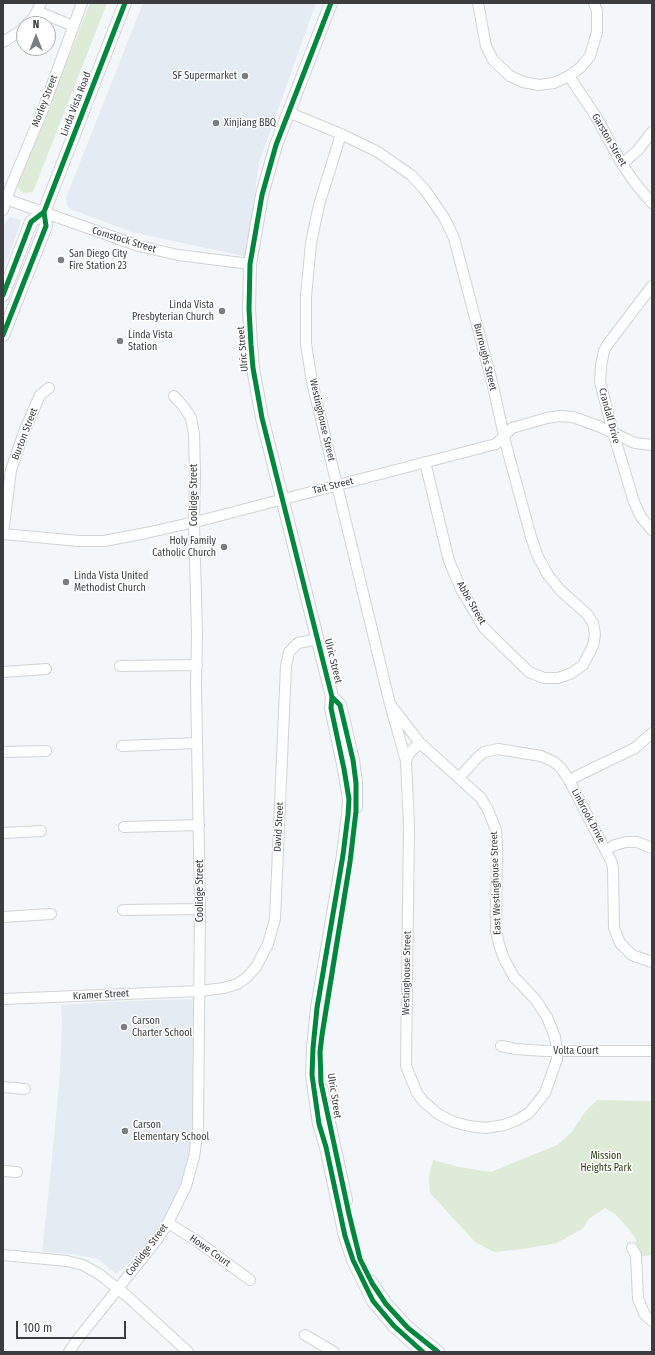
<!DOCTYPE html>
<style>
body{margin:0}
#map{position:relative;width:655px;height:1355px;overflow:hidden;background:#f4f7fa;font-family:"Fira Sans Condensed",sans-serif}
canvas{display:block}
.frame{position:absolute;inset:0;border:4px solid #3a3c3e;pointer-events:none}
.north{position:absolute;left:16px;top:16px;width:40px;height:40px;box-sizing:border-box;background:#fff;border:1px solid #b0b1b2;border-radius:50%;rotate:0deg;font-size:11px;font-weight:700;line-height:16px;text-align:center;color:#3a3c3e}
.north::after{content:'';display:block;margin:auto;width:14px;height:18px;background:#7b7d80;clip-path:polygon(50% 0,100% 100%,50% 72%,0 100%)}
.scale{position:absolute;left:16px;top:1321px;width:110px;height:18px;box-sizing:border-box;border:2px solid #3a3c3e;border-top:0;padding-left:5px;font-size:12px;line-height:14px;white-space:nowrap;color:#3a3c3e;-webkit-text-stroke:3px #fff;paint-order:stroke}
</style>
<div id="map">
<canvas width="655" height="1355"></canvas>
<div class="frame"></div>
<div class="north">N</div>
<div class="scale">100 m</div>
</div>
<script>
const c = document.querySelector('canvas').getContext('2d');
c.lineJoin = 'round';
function fillPath(path, color) {
  c.fillStyle = color;
  c.fill(path, 'evenodd');
}
function shape(rows) {
  const path = new Path2D();
  for (const r of rows) {
    path.moveTo(r[0], r[1]);
    for (let i = 2; i < r.length; i += 2) path.lineTo(r[i], r[i + 1]);
  }
  return path;
}
function stroke(path, color, width, dash) {
  c.strokeStyle = color;
  c.lineWidth = width;
  c.lineCap = dash ? 'butt' : 'round';
  c.setLineDash(dash || []);
  c.stroke(path);
}
function label(font, color, halo, rows, align = 'center') {
  c.font = font + ' "Fira Sans Condensed",sans-serif';
  c.lineWidth = 3;
  c.setLineDash([]);
  c.textBaseline = 'middle';
  c.strokeStyle = halo;
  c.fillStyle = color;
  for (const [text, x, y, turn = 0] of rows) {
    c.save();
    c.translate(x, y);
    c.rotate((+turn || 0) * Math.PI / 180);
    c.textAlign = isNaN(turn) ? turn : align;
    if (halo) c.strokeText(text, 0, 0);
    c.fillText(text, 0, 0);
    c.restore();
  }
}
fillPath(shape([
 [143,3,316,3,259,163,247,257,132,232,70,209,67,205,66,198],
 [10,217,20,220,20,225,3,271,3,226],
 [194,999,196,1029,194,1149,183,1185,171,1212,142,1251,116,1274,98,1259,71,1254,42,1252,50,1179,60,1074,62,1020,61,1005,127,1001]
]), '#e4ebf2');
fillPath(shape([
 [90,3,107,3,33,192,23,193,17,187],
 [597,1100,652,1101,652,1255,639,1257,635,1238,628,1228,615,1214,605,1208,590,1218,582,1229,557,1243,523,1249,494,1252,475,1242,430,1193,429,1177,433,1160,459,1167,491,1172,557,1145,571,1133,585,1112]
]), '#deebd6');
const minor = shape([
 [478,3,486,46,493,60,510,76,523,82,539,85,554,83,569,76,581,67,590,56,597,32,597,11,594,3],
 [37,11,73,26],
 [27,24,34,17,41,3],
 [3,42,19,32,24,27],
 [569,76,595,115,622,164,635,183,652,203],
 [288,112,341,134,378,152,411,175,425,190,445,219,454,238,493,386,506,445,531,537,538,557,548,575,560,590,587,614,593,623,595,634,593,646,583,665,572,673,558,678,544,678,529,672,484,628,461,589,449,561,425,462],
 [341,134,319,205,311,243,306,296,306,344,312,382,390,704,406,761],
 [622,164,638,150,652,132],
 [3,198,139,246,178,255,250,264],
 [3,210,11,186,42,112,82,3],
 [652,286,608,344,604,351,601,366,600,382,613,432,634,502,641,517,652,530],
 [3,533,11,470,24,432,40,395,49,388],
 [3,534,79,541,104,541,146,533,203,520,496,444,512,428,547,418,559,416,573,417,598,426,635,443,652,445],
 [120,666,197,665],
 [3,672,46,669],
 [390,704,420,743,481,798,488,810,496,830,497,848,496,931,499,944,504,959,514,977,535,999,547,1017,555,1037,557,1051,557,1059,545,1093,529,1113,517,1120,504,1125,486,1128,469,1126,454,1122,438,1114,423,1101,417,1093,406,1066,409,826,406,761,410,752,420,743],
 [122,746,197,743],
 [3,752,46,751],
 [459,778,476,759,484,752,498,749,541,756,554,762,561,768,569,780,612,863,613,869,614,928,620,943,632,955,649,961,652,962],
 [569,780,635,748,652,733],
 [124,827,199,825],
 [3,833,41,831],
 [606,850,615,845,626,842,637,842,652,848],
 [123,910,200,909],
 [3,917,51,914],
 [3,999,199,991,224,988,237,984,246,978,256,967,268,944,275,919,286,666,289,652,298,643,318,639],
 [501,1046,516,1049,544,1051,652,1051],
 [3,1087,25,1089],
 [3,1171,17,1172],
 [168,1223,197,1241,250,1280],
 [632,1248,636,1255,638,1299,645,1315,652,1321],
 [3,1255,67,1261,83,1265,99,1274,127,1296,188,1352],
 [305,1335,334,1352],
 [69,1352,77,1340,156,1241,168,1223,186,1186,194,1157,198,1129,200,909,196,684,197,634,194,522,195,474,194,434,191,418,184,407,174,396]
]);
const major = shape([
 [331,3,276,145,262,195,250,264,249,309,251,345,253,368,262,418,332,697,331,708,344,769,349,799,348,815,343,855,317,1008,313,1048,312,1075,319,1124,326,1147,345,1236,353,1260,373,1301,394,1326,423,1352],
 [3,295,31,222,44,212],
 [3,335,46,226,44,212,125,3],
 [332,697,340,705,353,760,356,783,356,807],
 [322,1090,346,1200],
 [371,1282,386,1304,408,1328,438,1352]
]);
stroke(minor, '#d1d3d6', 12);
stroke(major, '#d1d3d6', 14);
stroke(minor, '#fdfefe', 10);
stroke(major, '#fdfefe', 12);
stroke(shape([
 [331,3,276,145,262,195,250,264,249,309,251,345,253,368,262,418,332,697,331,708,344,769,349,799,348,815,343,855,317,1008,313,1048,312,1075,319,1124,326,1147,345,1236,353,1260,373,1301,394,1326,423,1352],
 [3,295,31,222,44,212],
 [3,335,46,226,44,212,125,3],
 [332,697,340,705,353,760,356,783,356,811,350,862,322,1035,320,1052,321,1083,349,1214,360,1259,372,1283,386,1304,408,1328,438,1352]
]), '#00873e', 5);
for (const [x, y, r, color] of [
 [245,76,4,"#7b7d80"],
 [216,123,4,"#7b7d80"],
 [61,260,4,"#7b7d80"],
 [222,311,4,"#7b7d80"],
 [120,341,4,"#7b7d80"],
 [224,547,4,"#7b7d80"],
 [66,582,4,"#7b7d80"],
 [124,1027,4,"#7b7d80"],
 [125,1131,4,"#7b7d80"]
]) {
  const dot = new Path2D();
  dot.arc(x, y, r, 0, 2 * Math.PI);
  c.fillStyle = color;
  c.fill(dot);
  stroke(dot, '#fff', 1.5);
}
label('10px', '#3a3c3e', '#fff', [
 ["SF Supermarket",237,76,"right"],
 ["Xinjiang BBQ",224,123],
 ["San Diego City",69,254],
 ["Fire Station 23",69,266],
 ["Linda Vista",214,305,"right"],
 ["Presbyterian Church",214,317,"right"],
 ["Linda Vista",128,335],
 ["Station",128,347],
 ["Holy Family",216,541,"right"],
 ["Catholic Church",216,553,"right"],
 ["Linda Vista United",74,576],
 ["Methodist Church",74,588],
 ["Carson",132,1021],
 ["Charter School",132,1033],
 ["Carson",133,1125],
 ["Elementary School",133,1137]
], 'left');
label('10px', '#3a3c3e', '#fff', [
 ["Morley Street",45,101,-69],
 ["Linda Vista Road",76,104,-69],
 ["Garston Street",609,140,60],
 ["Comstock Street",124,240,17],
 ["Ulric Street",243,349,-95],
 ["Burroughs Street",485,357,76],
 ["Crandall Drive",609,416,75],
 ["Westinghouse Street",322,420,77],
 ["Burton Street",25,434,-69],
 ["Tait Street",333,486,-14],
 ["Coolidge Street",194,495,-90],
 ["Abbe Street",471,603,60],
 ["Ulric Street",333,661,76],
 ["Linbrook Drive",588,816,62],
 ["David Street",279,827,-87],
 ["East Westinghouse Street",496,883,-92],
 ["Coolidge Street",200,891,-90],
 ["Westinghouse Street",407,973,-89],
 ["Kramer Street",101,995,-3],
 ["Volta Court",576,1051],
 ["Ulric Street",334,1096,81],
 ["Coolidge Street",147,1250,-53],
 ["Howe Court",210,1251,35]
]);
label('10px', '#273c0e', '#fff', [
 ["Mission",606,1156],
 ["Heights Park",606,1168]
]);
</script>
